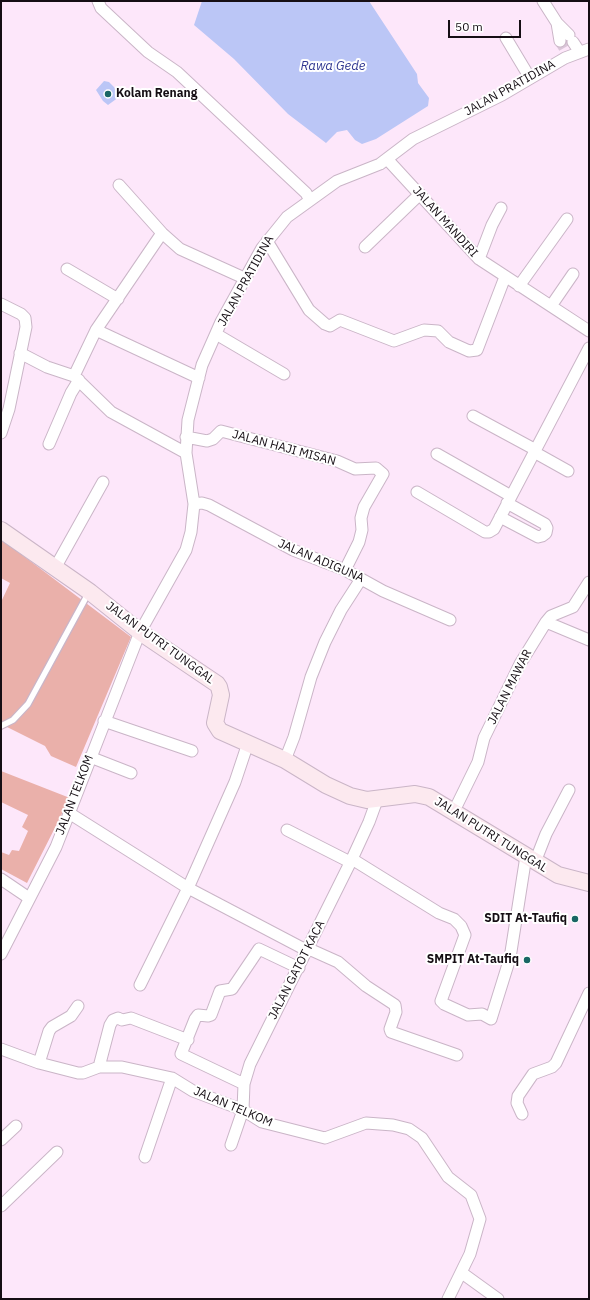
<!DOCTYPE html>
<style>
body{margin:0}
#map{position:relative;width:590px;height:1300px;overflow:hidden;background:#fde7fa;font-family:"IBM Plex Sans",sans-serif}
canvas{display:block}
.frame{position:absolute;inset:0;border:2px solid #150e14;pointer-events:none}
.scale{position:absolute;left:448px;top:20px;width:73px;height:18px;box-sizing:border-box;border:2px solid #150e14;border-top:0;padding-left:5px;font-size:12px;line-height:14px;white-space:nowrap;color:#150e14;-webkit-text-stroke:3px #fff;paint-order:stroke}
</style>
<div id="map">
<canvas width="590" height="1300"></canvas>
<div class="frame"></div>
<div class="scale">50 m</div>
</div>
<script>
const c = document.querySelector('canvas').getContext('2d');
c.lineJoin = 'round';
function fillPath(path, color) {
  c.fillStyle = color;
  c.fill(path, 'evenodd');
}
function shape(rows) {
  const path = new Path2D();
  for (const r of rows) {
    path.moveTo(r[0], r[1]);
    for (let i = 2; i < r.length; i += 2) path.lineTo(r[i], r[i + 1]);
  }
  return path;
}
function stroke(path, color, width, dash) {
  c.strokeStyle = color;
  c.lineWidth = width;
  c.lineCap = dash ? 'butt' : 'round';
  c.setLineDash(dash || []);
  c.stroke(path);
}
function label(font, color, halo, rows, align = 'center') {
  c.font = font + ' "IBM Plex Sans",sans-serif';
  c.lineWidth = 4;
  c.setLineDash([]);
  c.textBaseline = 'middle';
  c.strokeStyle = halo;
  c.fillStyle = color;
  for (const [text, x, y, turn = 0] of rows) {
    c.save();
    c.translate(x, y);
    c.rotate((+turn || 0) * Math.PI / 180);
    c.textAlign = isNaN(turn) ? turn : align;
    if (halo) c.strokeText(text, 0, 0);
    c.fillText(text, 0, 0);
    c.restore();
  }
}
fillPath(shape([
 [1,539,131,637,76,767,51,756,45,746,1,724,1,602,10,583,1,578],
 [1,771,70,798,27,883,1,869,1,852,9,855,12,850,19,851,28,831,22,827,28,815,1,802]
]), '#eab0aa');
fillPath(shape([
 [202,1,369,1,417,74,418,83,429,98,428,106,376,139,362,144,355,140,347,130,337,132,326,143,288,114,234,59,194,25],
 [104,81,109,82,114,87,119,97,108,105,103,101,96,90]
]), '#bbc6f6');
stroke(shape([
 [560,41,564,48]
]), '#dac6d8', 11, [11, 5.5]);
const lane = shape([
 [1,726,13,720,28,704,89,592]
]);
const street = shape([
 [98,1,101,8,148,52,177,72,306,193,310,200],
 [543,1,557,23,569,35],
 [557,23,560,41],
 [506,38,530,78],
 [573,42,579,51],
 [387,159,479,259,589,331],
 [119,185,162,233,180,249,244,278],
 [267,241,309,310,325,324,330,326,340,320,394,341,424,330,438,331,449,342,469,351,477,350,505,277],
 [365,247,420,194],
 [479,259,492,225,501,208],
 [67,269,118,299],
 [519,286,567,219],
 [1,304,21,314,25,318,26,327,9,409,1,433],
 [551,306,573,274],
 [96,330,199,378],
 [216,334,284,374],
 [20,353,47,367,74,376,111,412,186,453],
 [74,376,96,330,162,233],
 [473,416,536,450],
 [186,437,207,441,213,439,221,431,337,461,355,469,376,468,383,474,364,507,361,518,362,530,359,542,345,570],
 [49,444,71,393,79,380],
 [534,452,568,471],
 [437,454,511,496],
 [417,492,485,532,489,532,494,529,589,348],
 [194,504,202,503,209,505,293,550,345,570,383,591,450,620],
 [500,517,538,537,542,536,546,533,547,528,545,524,507,503],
 [55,568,103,482],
 [546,622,589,640],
 [104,721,192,751],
 [90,757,131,773],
 [285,760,294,737,311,677,325,642,341,610,361,579],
 [454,811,478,762,484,738,520,664,546,622,551,616,573,607,589,582],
 [69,813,188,888,235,782,248,743],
 [287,830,350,862],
 [352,859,439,913,454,919,461,926,465,935,441,1001,444,1004,468,1015,482,1014,491,1019,510,958,526,856],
 [535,862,546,834,569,790],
 [1,879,29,898],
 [309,949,338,962,366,986,395,1005,396,1012,390,1029,391,1032,457,1055],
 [1,954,56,847,140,632,186,550,191,532,194,504,186,453,188,420,202,365,221,322,262,248,287,217,337,181,380,164,413,139,502,95,565,58,589,49],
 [140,985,188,888,308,951],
 [1,1049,39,1063,78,1073,83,1073,99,1067,122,1067,172,1078,193,1091,243,1110,262,1122,325,1138,366,1123,393,1125,409,1129,422,1138,448,1177,471,1195,480,1219,470,1254,448,1299],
 [39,1063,49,1031,52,1027,71,1016,78,1006],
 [99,1067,110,1025,113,1020,118,1018,122,1020,131,1018,188,1040],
 [244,1084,181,1054,195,1019,198,1015,208,1016,211,1015,220,991,232,989,259,949,299,968],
 [522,1114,517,1103,518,1096,533,1074,552,1067,556,1063,589,993],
 [1,1140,16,1126],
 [231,1145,243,1110,244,1084,250,1064,352,859,369,822,377,800],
 [145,1157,172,1078],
 [1,1206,57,1152],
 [462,1273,498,1299]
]);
const secondary = shape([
 [1,530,90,592,140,632,217,684,219,687,221,695,215,723,220,731,285,760,326,785,350,796,367,800,415,794,429,797,558,875,589,883]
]);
stroke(lane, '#cab5c7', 8);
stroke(street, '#cab5c7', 13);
stroke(secondary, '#cab5c7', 18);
stroke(lane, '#fff', 5.5);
stroke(street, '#fff', 11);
stroke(secondary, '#fce9ef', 16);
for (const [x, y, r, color] of [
 [108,94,4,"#196664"],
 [575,919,4,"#196664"],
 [527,960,4,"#196664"]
]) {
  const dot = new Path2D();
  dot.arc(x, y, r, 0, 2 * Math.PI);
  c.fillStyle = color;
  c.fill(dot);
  stroke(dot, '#fff', 1.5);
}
label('12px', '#150e14', '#fff', [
 ["JALAN PRATIDINA",510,88,-29],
 ["JALAN MANDIRI",445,222,48],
 ["JALAN PRATIDINA",246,281,-61],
 ["JALAN HAJI MISAN",284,448,15],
 ["JALAN ADIGUNA",321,561,23],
 ["JALAN PUTRI TUNGGAL",160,643,36],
 ["JALAN MAWAR",510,687,-63],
 ["JALAN TELKOM",75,795,-69],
 ["JALAN PUTRI TUNGGAL",491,835,32],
 ["JALAN GATOT KACA",297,970,-63],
 ["JALAN TELKOM",233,1107,23]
]);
label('bold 12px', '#150e14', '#fff', [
 ["Kolam Renang",116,94,"left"],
 ["SDIT At-Taufiq",567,919],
 ["SMPIT At-Taufiq",519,960]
], 'right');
label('italic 13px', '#333a92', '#fff', [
 ["Rawa Gede",333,66]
]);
</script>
